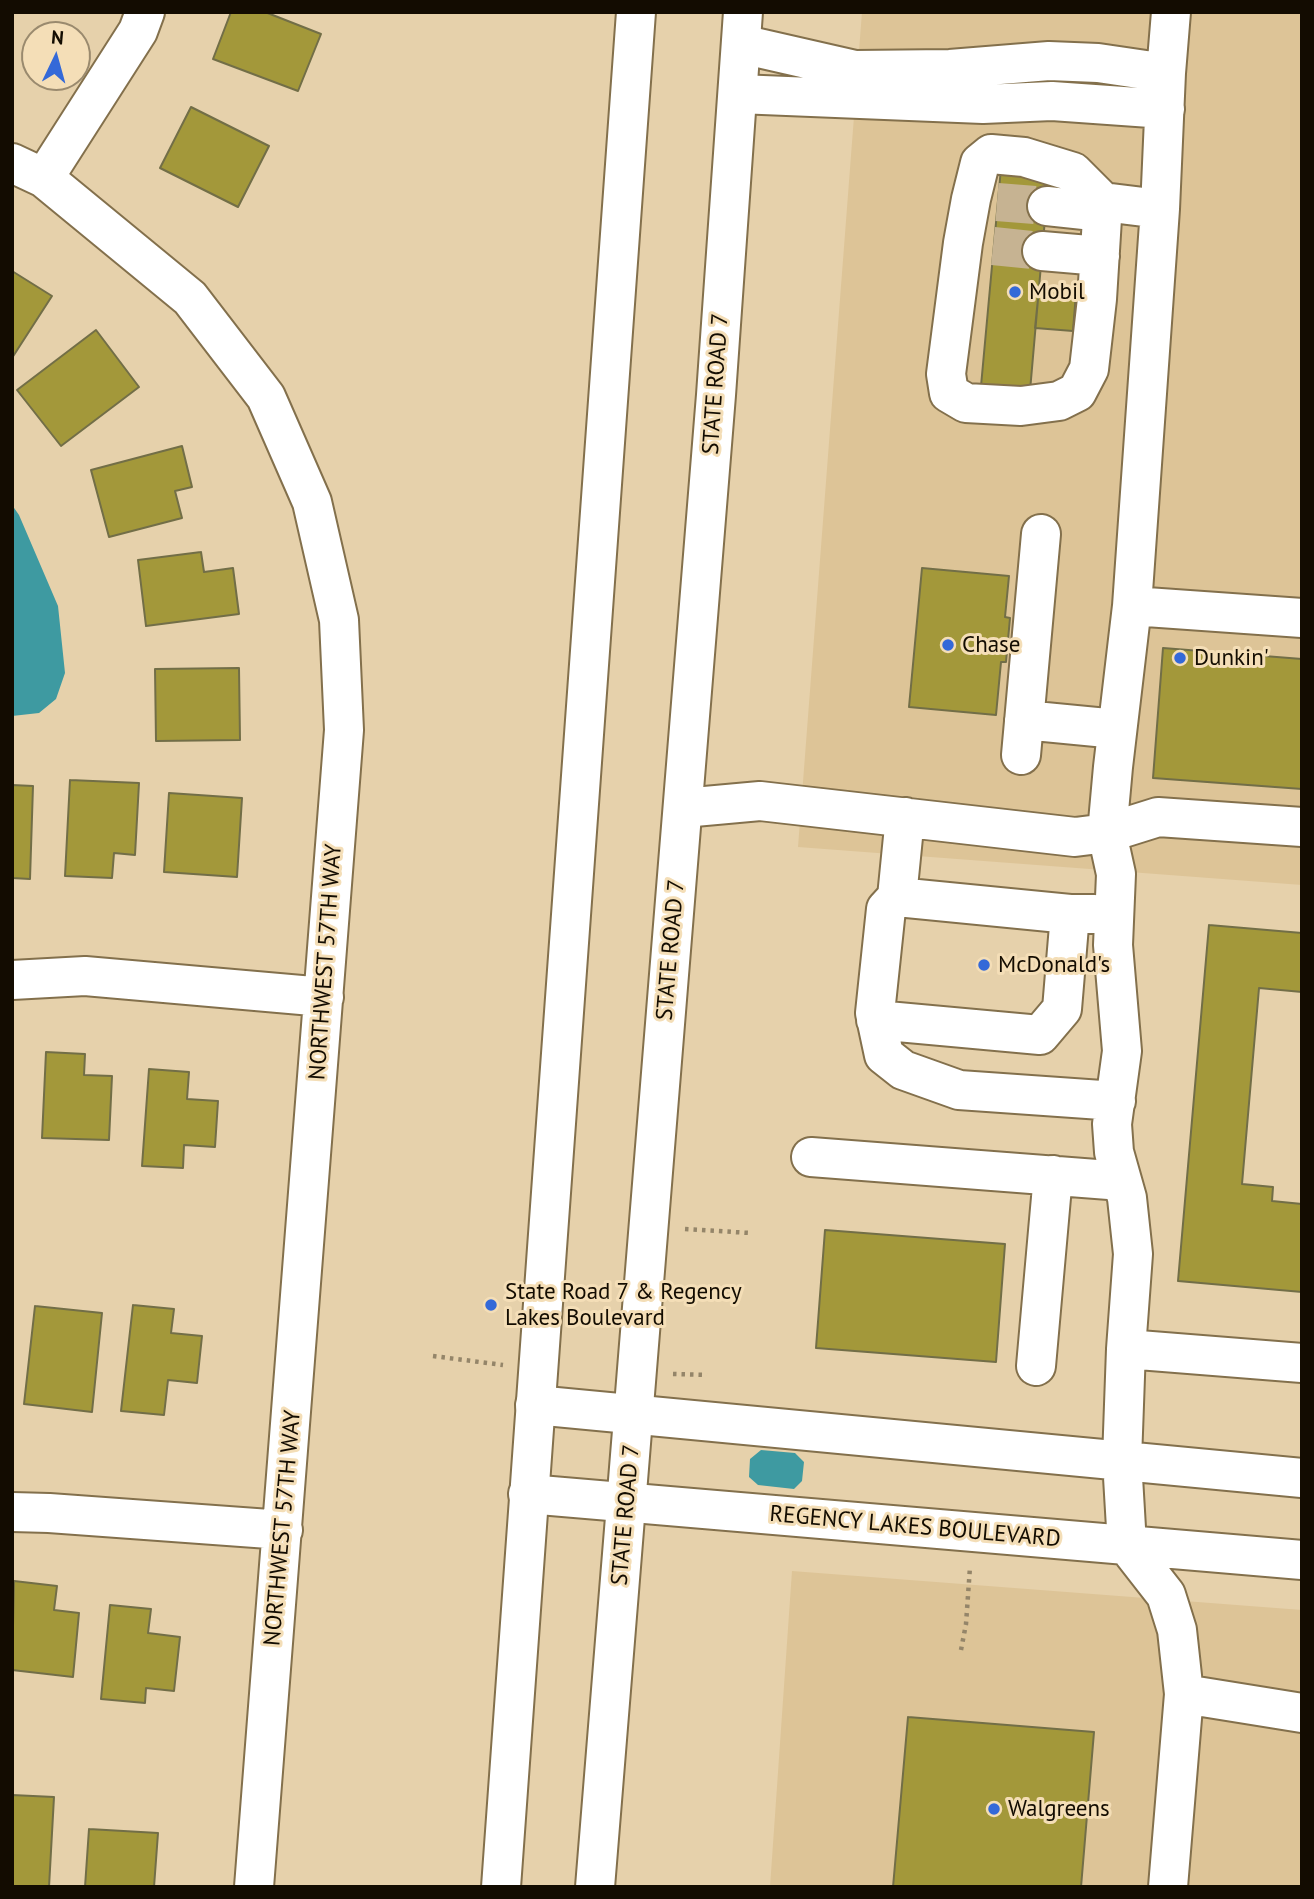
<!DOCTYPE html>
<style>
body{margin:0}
#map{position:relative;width:1314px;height:1899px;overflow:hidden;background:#e6d1ab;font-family:"PT Sans",sans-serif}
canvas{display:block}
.frame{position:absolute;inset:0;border:14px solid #130c01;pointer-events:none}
.north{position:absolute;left:21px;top:21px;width:70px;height:70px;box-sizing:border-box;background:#f4deb7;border:2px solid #9a8a6e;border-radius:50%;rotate:5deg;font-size:19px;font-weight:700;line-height:28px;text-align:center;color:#130c01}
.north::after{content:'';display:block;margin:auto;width:24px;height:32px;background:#3469d8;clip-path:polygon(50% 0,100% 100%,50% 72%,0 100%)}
</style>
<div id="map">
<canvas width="1314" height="1899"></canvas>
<div class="frame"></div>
<div class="north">N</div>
</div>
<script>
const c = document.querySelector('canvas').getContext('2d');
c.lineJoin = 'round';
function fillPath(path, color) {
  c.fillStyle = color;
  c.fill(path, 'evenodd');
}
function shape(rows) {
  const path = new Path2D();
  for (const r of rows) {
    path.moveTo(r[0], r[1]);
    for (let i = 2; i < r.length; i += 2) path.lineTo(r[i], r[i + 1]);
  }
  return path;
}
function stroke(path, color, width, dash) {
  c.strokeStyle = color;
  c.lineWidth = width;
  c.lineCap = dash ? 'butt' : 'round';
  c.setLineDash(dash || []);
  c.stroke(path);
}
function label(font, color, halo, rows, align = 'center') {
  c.font = font + ' "PT Sans",sans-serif';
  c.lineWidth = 6;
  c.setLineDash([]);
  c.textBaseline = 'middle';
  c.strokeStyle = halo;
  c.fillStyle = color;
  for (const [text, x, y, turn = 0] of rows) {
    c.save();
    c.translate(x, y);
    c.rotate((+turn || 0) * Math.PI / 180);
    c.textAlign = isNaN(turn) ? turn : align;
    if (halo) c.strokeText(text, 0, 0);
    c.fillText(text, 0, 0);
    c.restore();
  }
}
fillPath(shape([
 [862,12,1302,12,1302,885,798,847],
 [792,1571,1302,1610,1302,1887,770,1887]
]), '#ddc497');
fillPath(shape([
 [12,505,19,515,58,606,65,673,56,699,39,713,12,716],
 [761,1450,795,1453,804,1462,802,1481,794,1489,758,1485,749,1477,750,1459]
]), '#3e9aa1');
const building = shape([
 [231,12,265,12,321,34,298,91,213,59,231,12],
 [191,107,269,146,238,207,160,168,191,107],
 [1001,168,1049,173,1030,391,981,386,1001,168],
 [12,271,52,296,12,358,12,271],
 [1039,289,1076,293,1073,331,1035,328,1039,289],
 [96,330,139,387,61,446,17,390,96,330],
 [182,446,192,487,175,491,182,518,109,537,91,470,182,446],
 [201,552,204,572,233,568,239,614,146,626,138,560,201,552],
 [922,568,1009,576,1005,617,1010,618,1006,662,1001,662,996,715,909,707,922,568],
 [1163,648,1302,659,1302,789,1153,778,1163,648],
 [239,668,240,740,156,741,155,669,239,668],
 [70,780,139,783,135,855,114,853,112,878,65,876,70,780],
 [12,785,33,786,30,879,12,878,12,785],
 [169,793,242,798,237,877,164,872,169,793],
 [1209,925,1302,933,1302,992,1259,988,1242,1184,1273,1187,1272,1201,1302,1204,1302,1292,1178,1281,1209,925],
 [46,1052,85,1054,84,1075,112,1076,109,1140,42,1138,46,1052],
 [149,1069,189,1072,187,1099,218,1101,215,1147,184,1145,183,1168,142,1166,149,1069],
 [825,1230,1005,1244,996,1362,816,1348,825,1230],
 [133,1305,174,1309,171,1333,202,1336,197,1383,168,1380,164,1415,121,1411,133,1305],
 [35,1306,102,1313,92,1412,24,1404,35,1306],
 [14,1581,57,1586,54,1610,79,1613,73,1677,12,1670,14,1581],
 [110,1605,151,1609,148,1633,180,1637,174,1691,146,1688,145,1703,101,1699,110,1605],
 [908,1717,1094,1732,1081,1887,893,1887,908,1717],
 [12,1795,54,1797,49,1887,12,1887,12,1795],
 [89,1829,158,1833,154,1887,85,1887,89,1829]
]);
fillPath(building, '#a3983a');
stroke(building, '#726e47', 2);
stroke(shape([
 [997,202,1047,206],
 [993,246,1042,251]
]), '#c6b392', 38, [38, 19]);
const minor = shape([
 [741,44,855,70,950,69,1049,61,1098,63,1166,73],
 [738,94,983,104,1052,101,1165,109],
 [12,163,44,178,190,298,266,397,312,502,339,620,344,730,254,1887],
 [44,178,138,31,145,12],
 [1103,202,1097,299,1089,369,1077,392,1059,401,1021,406,966,403,949,393,946,374,963,243,971,199,980,163,991,154,1024,157,1073,172,1103,202,1160,209],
 [1047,206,1103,212],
 [1042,251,1100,256],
 [1132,606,1302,618],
 [1024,720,1117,729],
 [1021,755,1041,534],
 [683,808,760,801,1075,837,1107,833,1158,817,1302,827],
 [905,817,897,897,886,909,875,1013,884,1055,903,1070,959,1090,1116,1101],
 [897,897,1070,914,1094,914],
 [12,980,85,976,324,997],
 [876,1020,1040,1035,1062,1009,1070,914],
 [811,1157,1122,1181],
 [1126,1349,1302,1363],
 [1036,1366,1053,1175],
 [535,1405,1302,1478],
 [528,1494,1302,1560],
 [12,1512,49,1513,283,1530],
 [1184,1694,1302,1713],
 [1168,1887,1184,1694,1177,1630,1166,1595,1127,1545,1122,1460,1126,1349,1133,1254,1127,1198,1114,1152,1112,1124,1122,1051,1113,945,1116,874,1107,833,1113,767,1132,606,1160,209,1166,73,1171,12]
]);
const major = shape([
 [501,1887,636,12],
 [595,1887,716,395,743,12]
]);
stroke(minor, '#83704c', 42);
stroke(major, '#83704c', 42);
stroke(shape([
 [685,1229,750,1233],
 [433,1356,503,1365],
 [673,1374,707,1375],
 [961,1650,966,1624,970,1567]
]), '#948569', 4.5, [3.5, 5]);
stroke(minor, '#fff', 38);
stroke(major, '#fff', 38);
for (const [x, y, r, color] of [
 [1015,292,7,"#3469d8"],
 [948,645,7,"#3469d8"],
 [1180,658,7,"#3469d8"],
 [984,965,7,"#3469d8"],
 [491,1305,7,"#3469d8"],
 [994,1809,7,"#3469d8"]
]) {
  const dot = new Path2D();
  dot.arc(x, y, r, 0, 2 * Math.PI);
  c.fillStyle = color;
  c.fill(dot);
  stroke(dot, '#f4deb7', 2.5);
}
label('23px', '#130c01', '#f4deb7', [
 ["Mobil",1029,292],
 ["Chase",962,645],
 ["Dunkin'",1194,658],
 ["McDonald's",998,965],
 ["State Road 7 & Regency",505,1292],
 ["Lakes Boulevard",505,1318],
 ["Walgreens",1008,1809]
], 'left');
label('23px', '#130c01', '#f4deb7', [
 ["STATE ROAD 7",716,384,-86],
 ["STATE ROAD 7",671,950,-85],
 ["NORTHWEST 57TH WAY",326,962,-86],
 ["STATE ROAD 7",626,1515,-85],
 ["REGENCY LAKES BOULEVARD",915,1527,5],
 ["NORTHWEST 57TH WAY",283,1528,-85]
]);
</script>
